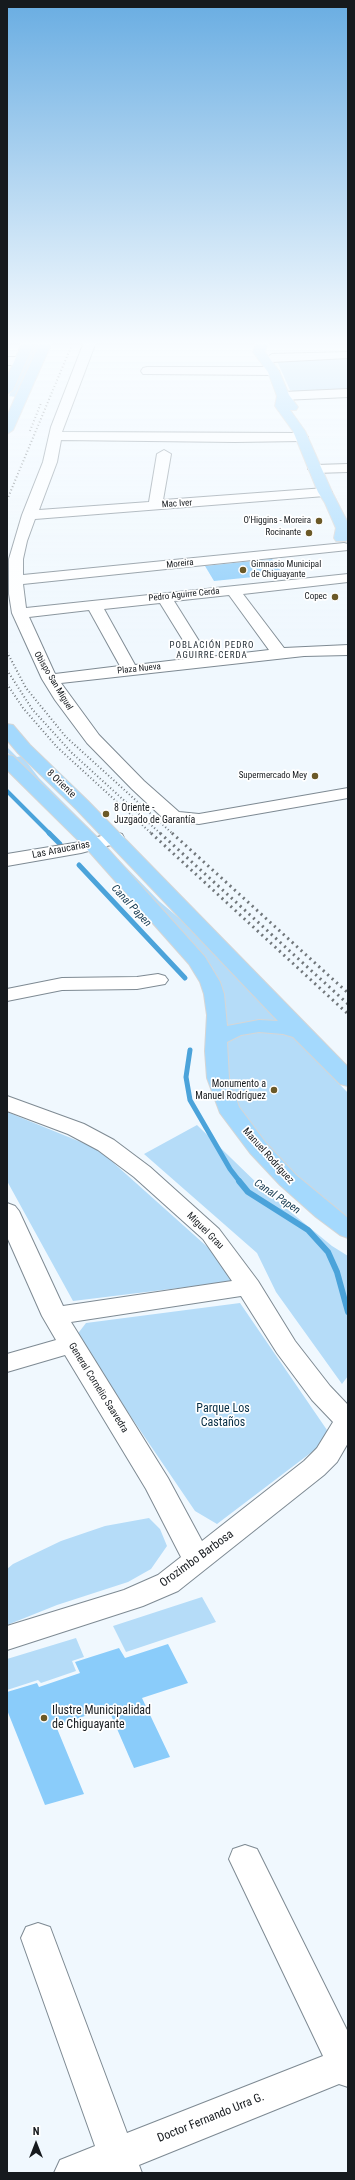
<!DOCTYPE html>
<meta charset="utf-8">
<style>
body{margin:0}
#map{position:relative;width:355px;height:2180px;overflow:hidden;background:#f0f8fe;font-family:"Roboto Condensed",sans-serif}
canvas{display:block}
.frame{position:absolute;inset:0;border:8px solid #161a1e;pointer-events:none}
.north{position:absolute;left:16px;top:2124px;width:40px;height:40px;-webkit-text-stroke:3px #fff;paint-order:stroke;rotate:0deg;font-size:11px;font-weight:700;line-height:16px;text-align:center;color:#161a1e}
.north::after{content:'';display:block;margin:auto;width:14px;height:18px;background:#161a1e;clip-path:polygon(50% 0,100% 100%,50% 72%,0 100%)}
</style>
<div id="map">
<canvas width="355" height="2180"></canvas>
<div class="frame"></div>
<div class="north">N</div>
</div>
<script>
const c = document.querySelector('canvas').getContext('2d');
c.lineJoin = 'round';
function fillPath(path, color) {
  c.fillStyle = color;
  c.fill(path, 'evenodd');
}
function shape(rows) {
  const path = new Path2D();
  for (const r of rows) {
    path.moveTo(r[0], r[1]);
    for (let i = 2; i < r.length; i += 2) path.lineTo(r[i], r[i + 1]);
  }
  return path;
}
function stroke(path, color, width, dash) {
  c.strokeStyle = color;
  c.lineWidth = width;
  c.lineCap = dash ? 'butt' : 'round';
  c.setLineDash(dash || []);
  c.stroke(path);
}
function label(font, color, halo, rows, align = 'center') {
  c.font = font + ' "Roboto Condensed",sans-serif';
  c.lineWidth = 3.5;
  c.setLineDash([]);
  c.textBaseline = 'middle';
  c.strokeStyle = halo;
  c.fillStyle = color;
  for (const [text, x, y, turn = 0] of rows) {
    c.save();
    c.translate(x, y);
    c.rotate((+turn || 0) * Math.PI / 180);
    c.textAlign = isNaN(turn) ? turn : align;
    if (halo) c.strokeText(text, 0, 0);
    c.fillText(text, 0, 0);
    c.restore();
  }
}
fillPath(shape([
 [34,342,41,342,16,397,9,396],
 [348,357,348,389,297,392,290,390,277,361],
 [7,747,17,757,22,756,39,778,91,830,88,831,26,771,7,752],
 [114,858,118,859,159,901,193,930,348,1093,348,1219,293,1172,264,1141,240,1110,228,1085,225,1006,213,969,204,956],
 [7,1112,98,1149,222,1260,236,1281,73,1301,7,1181],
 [197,1125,265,1191,332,1246,348,1256,348,1376,342,1384,276,1292,257,1253,144,1154],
 [240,1303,327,1430,325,1442,217,1524,195,1511,76,1336,86,1323],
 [149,1518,160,1529,167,1546,151,1569,128,1582,57,1605,7,1625,7,1569,13,1564,61,1541,105,1526],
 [202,1597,216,1622,126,1652,113,1626],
 [76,1638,84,1657,72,1661,76,1671,41,1683,38,1680,7,1690,7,1659]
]), '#b5dcf8');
stroke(shape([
 [7,791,50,834]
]), '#4ba3da', 4);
stroke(shape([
 [49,833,60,844],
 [79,865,185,978],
 [190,1050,186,1077,190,1100,230,1169,240,1182]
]), '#4ba3da', 5);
stroke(shape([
 [239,1181,248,1192,308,1230,328,1252,337,1272,348,1312]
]), '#4ba3da', 6);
fillPath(shape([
 [272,559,283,574,214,581,205,566],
 [168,1644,188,1683,142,1698,170,1757,134,1768,108,1708,56,1726,84,1794,45,1805,7,1710,7,1692,37,1683,39,1687,80,1673,75,1662,119,1648,125,1658]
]), '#8accfa');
const minor = shape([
 [84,342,96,342,62,432,302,433,308,437,302,441,235,442,61,440,57,462,39,510,149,502,157,454,164,450,171,454,163,500,325,488,332,492,325,496,35,519,27,541,23,559,23,575,344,543,348,544,348,550,23,584,26,608,348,574,348,582,243,594,284,648,348,645,348,655,304,656,61,683,99,735,144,781,179,812,199,814,348,788,348,798,199,824,169,821,163,818,132,789,87,743,55,700,42,679,12,613,9,594,9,559,22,515,43,462,51,427,84,342],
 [229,595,269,650,209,657,174,601,229,595],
 [160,603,194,658,135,665,104,609,160,603],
 [89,610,120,666,55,674,29,617,89,610],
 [348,352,348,358,272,362,266,358,272,354,348,352],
 [7,357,20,357,26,361,20,365,7,365,7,357],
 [147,367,273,367,279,371,273,375,143,374,141,371,143,368,147,367],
 [348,389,348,397,283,400,277,396,283,392,348,389],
 [348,464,348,472,315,473,308,469,315,465,348,464],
 [115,832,122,834,124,838,122,842,81,853,7,866,7,854,80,842,115,832],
 [158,974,165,976,168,980,165,984,137,989,62,990,7,1001,7,989,62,978,137,977,158,974],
 [7,1096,84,1124,114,1140,150,1167,219,1229,258,1281,295,1341,330,1386,348,1405,348,1443,337,1462,324,1475,178,1591,143,1606,7,1650,7,1626,124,1590,158,1575,181,1557,146,1489,65,1355,7,1372,7,1354,56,1340,42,1316,7,1237,7,1203,15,1206,19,1211,63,1306,232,1281,203,1239,134,1177,98,1150,68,1134,7,1111,7,1096],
 [241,1296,277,1353,312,1400,333,1422,317,1448,304,1461,202,1541,168,1478,71,1322,241,1296],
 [245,1845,257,1849,348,2032,348,2087,339,2084,139,2165,142,2173,54,2173,60,2160,95,2146,21,1938,26,1927,38,1923,50,1927,127,2133,323,2056,229,1859,233,1849,245,1845]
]);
const major = shape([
 [23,342,35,342,13,390,7,394,7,377,23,342],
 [40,342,52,342,13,430,7,434,7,416,40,342],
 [257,342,268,343,265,352,279,371,289,395,298,407,296,410,290,410,305,431,332,492,348,523,348,538,346,541,336,541,334,538,336,528,325,503,318,492,293,431,275,406,277,396,268,372,253,352,257,342],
 [7,724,13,725,30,745,88,801,348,1067,348,1086,340,1084,293,1037,283,1034,259,1032,241,1035,227,1042,229,1078,239,1107,266,1143,296,1175,348,1218,348,1238,340,1235,316,1217,280,1185,250,1153,220,1113,207,1078,205,1051,207,1015,204,994,200,982,189,964,86,848,7,770,7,755,13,756,100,840,205,957,220,982,224,994,227,1026,259,1020,278,1021,76,809,18,753,7,740,7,724]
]);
stroke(minor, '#7e8a93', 2);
stroke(major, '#d5d6d6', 2);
fillPath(minor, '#fff');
fillPath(major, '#a4d9fd');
stroke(shape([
 [30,431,41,403],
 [7,500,73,342],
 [7,652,26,688,66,737,173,834],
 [7,670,32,709,72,753,161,834],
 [7,684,23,708,57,747,152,834]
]), '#71777b', 2, [1, 2.5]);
stroke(shape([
 [151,833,348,1014],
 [160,833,348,1004],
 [172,833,348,993]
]), '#71777b', 3, [2, 4]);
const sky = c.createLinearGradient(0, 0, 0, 647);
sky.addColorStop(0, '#69ade2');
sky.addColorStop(0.53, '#f8fcff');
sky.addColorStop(1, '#f8fcff00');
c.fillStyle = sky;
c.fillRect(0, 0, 355, 647);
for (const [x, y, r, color] of [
 [319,521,4,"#6b5927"],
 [309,533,4,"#6b5927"],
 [243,570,4,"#6b5927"],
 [335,597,4,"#6b5927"],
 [315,776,4,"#6b5927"],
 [106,814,4,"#6b5927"],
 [274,1090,4,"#6b5927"],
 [44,1718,4,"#6b5927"]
]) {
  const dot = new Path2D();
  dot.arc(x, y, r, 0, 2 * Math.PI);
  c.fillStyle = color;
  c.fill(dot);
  stroke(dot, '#fff', 1.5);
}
label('9px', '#161a1e', '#fff', [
 ["Mac Iver",177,504,-4],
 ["Moreira",180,564,-6],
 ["Pedro Aguirre Cerda",184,595,-6],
 ["Plaza Nueva",139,669,-6],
 ["Obispo San Miguel",53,681,59]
]);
label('9px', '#161a1e', '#fff', [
 ["O'Higgins - Moreira",311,521],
 ["Rocinante",301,533],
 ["Gimnasio Municipal",251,565,"left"],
 ["de Chiguayante",251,575,"left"],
 ["Copec",327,597],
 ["Supermercado Mey",307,776]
], 'right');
c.letterSpacing = '1px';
label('9px', '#232d35', '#fff', [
 ["POBLACIÓN PEDRO",212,646],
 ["AGUIRRE CERDA",212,656]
]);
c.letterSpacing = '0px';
label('10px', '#161a1e', '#fff', [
 ["8 Oriente",61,784,44],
 ["Las Araucarias",61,850,-11],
 ["Manuel Rodríguez",268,1156,48],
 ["Miguel Grau",205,1231,45],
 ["General Cornelio Saavedra",98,1388,58]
]);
label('10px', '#161a1e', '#fff', [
 ["8 Oriente -",114,808],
 ["Juzgado de Garantía",114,820],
 ["Monumento a",266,1084,"right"],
 ["Manuel Rodríguez",266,1096,"right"]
], 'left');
label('italic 11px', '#153a51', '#fff', [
 ["Canal Papen",131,906,47],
 ["Canal Papen",277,1197,34]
]);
label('12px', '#072e45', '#fff', [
 ["Parque Los",223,1409],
 ["Castaños",223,1423]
]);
label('12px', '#161a1e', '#fff', [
 ["Orozimbo Barbosa",197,1559,-36],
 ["Doctor Fernando Urra G.",211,2118,-22]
]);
label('12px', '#161a1e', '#fff', [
 ["Ilustre Municipalidad",52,1711],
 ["de Chiguayante",52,1725]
], 'left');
</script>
